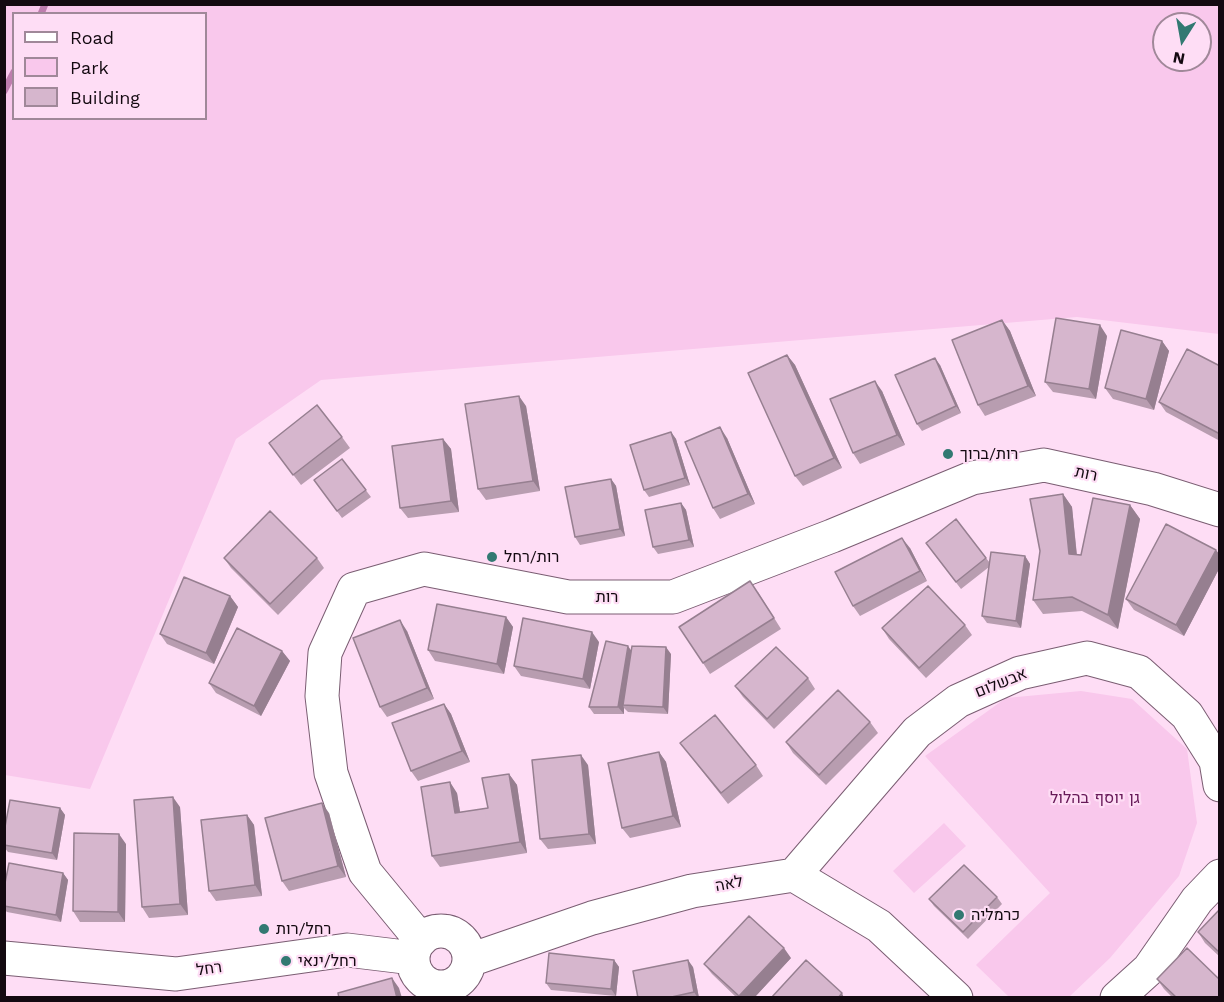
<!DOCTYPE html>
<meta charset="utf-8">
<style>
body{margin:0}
#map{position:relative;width:1224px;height:1002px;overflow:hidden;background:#feddf5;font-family:"Work Sans",sans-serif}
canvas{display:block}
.frame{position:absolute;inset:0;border:6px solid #130910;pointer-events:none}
.legend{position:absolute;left:12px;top:12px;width:195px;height:108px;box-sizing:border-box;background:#feddf5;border:2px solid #a08899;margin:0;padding:8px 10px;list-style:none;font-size:18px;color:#130910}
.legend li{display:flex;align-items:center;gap:12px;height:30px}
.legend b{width:30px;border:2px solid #a08899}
.north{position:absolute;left:1152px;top:12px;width:60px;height:60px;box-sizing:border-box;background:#feddf5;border:2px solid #a08899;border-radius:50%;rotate:191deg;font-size:16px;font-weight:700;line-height:24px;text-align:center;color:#130910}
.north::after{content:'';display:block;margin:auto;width:21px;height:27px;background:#327972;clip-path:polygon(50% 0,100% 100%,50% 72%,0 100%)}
</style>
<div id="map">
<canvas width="1224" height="1002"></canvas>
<div class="frame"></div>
<ul class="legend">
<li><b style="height:8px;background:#fff"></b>Road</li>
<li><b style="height:16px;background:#f9c8ec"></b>Park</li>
<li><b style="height:16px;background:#d6b6cd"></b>Building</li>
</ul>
<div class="north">N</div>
</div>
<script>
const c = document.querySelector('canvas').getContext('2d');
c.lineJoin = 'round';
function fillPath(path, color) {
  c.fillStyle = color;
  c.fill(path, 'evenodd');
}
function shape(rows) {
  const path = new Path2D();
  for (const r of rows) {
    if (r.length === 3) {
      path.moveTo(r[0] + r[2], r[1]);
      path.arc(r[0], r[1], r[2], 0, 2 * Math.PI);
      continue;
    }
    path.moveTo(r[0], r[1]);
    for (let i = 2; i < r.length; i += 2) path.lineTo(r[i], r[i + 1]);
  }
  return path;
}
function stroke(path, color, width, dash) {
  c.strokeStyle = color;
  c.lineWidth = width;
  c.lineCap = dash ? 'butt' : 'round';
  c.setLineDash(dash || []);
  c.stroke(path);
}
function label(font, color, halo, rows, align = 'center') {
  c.font = font + ' "Work Sans",Heebo,sans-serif';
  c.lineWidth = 4.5;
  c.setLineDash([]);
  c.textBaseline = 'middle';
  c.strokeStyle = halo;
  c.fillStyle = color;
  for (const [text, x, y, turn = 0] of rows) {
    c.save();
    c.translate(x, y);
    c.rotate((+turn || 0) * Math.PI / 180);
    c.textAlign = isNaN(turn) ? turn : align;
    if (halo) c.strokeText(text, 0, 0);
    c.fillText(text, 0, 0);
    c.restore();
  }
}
fillPath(shape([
 [4,5,1219,5,1219,334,1077,317,321,380,236,439,90,789,5,775],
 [14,14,206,14,206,118,14,118],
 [1164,24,1200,24,1200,60,1164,60],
 [1081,691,1132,699,1187,749,1197,823,1179,876,1110,958,1069,997,1009,997,976,965,1050,893,925,756,1006,698],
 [944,823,966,846,914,893,893,871]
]), '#f9c8ec');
stroke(shape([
 [41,14,45,4],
 [4,91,14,72]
]), '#be7dae', 7);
const minor = shape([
 [794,875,917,732,958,701,1020,673,1087,658,1139,672,1187,715,1216,761,1220,785],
 [441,959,28],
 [421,940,365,872,331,773,322,696,325,653,354,589,424,569,568,597,673,597,832,536,972,478,1044,465,1153,489,1220,510],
 [4,958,176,974,347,950,413,958],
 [470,960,592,918,692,891,794,875,879,926,956,998],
 [1117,998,1149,969,1197,900,1220,876]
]);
stroke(minor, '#7a5d72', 35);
stroke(minor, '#fff', 33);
fillPath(shape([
 [1002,320,1010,331,1036,396,985,416,978,405],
 [1107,336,1096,399,1053,392,1045,382],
 [1162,341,1169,351,1154,410,1113,399,1105,388],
 [787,355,795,365,842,468,803,486,795,476],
 [940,365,961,413,922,431,917,424],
 [1220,366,1220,441,1166,412,1159,402],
 [882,391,905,445,860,464,853,453],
 [526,406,540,491,486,500,478,489],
 [671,432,676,439,690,485,649,497,644,490],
 [342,437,350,448,301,485,269,443],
 [727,438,755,504,720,519,713,508],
 [443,439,451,449,459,512,408,518,400,508],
 [342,459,371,497,342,518,314,480],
 [611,479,616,486,625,536,580,545,575,537],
 [1063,494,1072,507,1077,555,1081,555,1130,505,1140,519,1118,629,1082,611,1043,614,1033,600],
 [681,503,686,510,694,547,658,554,653,547],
 [910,548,927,581,860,616,853,606],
 [931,550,986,558,990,563,1025,556,1030,564,1021,628,987,623,982,616,989,567,961,589],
 [1220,555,1220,567,1184,636,1134,610,1126,599],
 [224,558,317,558,324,568,278,615,231,568],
 [758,592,781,629,710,674,703,663],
 [230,596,238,607,214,664,167,644,160,634],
 [506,617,513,627,504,674,435,661,428,650],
 [965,625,972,635,926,678,889,639,882,628],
 [407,631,434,699,387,717,380,707],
 [599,642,590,689,521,676,514,666],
 [632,650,671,654,668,714,628,712,624,708,624,714,594,714,589,707],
 [282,651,290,661,261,716,216,693,209,683],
 [808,678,815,689,774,729,743,697,735,686],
 [444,704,451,714,470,762,418,781,411,771],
 [870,722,878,733,826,785,793,753,786,742],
 [680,743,756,765,763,776,728,804],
 [659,752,666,762,681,827,630,838,622,828],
 [588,765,596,844,548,849,540,839],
 [509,774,517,785,527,853,440,867,432,856,457,793,460,812,488,808],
 [180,807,188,915,149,918,142,907],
 [60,808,65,815,57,860,8,852,4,847,4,832],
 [329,813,346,877,289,891,282,881],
 [247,815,254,825,262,896,216,901,209,891],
 [126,844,125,922,80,922,73,911],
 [63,873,68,880,61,922,7,912,4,909,4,888],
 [997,897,1002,904,968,939,934,906,929,899],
 [1220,909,1220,957,1205,943,1198,932],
 [791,958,754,998,737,998,712,974,704,964],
 [614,960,619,967,616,996,551,990,546,983],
 [693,967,699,998,638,998],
 [1157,979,1220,998,1173,998,1164,989]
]), '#b89db0');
fillPath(shape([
 [1002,320,1010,331,1036,396,1028,386],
 [1100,325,1107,336,1096,399,1089,389],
 [1162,341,1169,351,1154,410,1146,399],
 [787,355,795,365,842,468,834,458],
 [935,358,940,365,961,413,956,406],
 [875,381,882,391,905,445,897,435],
 [519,396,526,406,540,491,533,481],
 [720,427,727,438,755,504,748,494],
 [671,432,676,439,690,485,685,478],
 [443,439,451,449,459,512,451,501],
 [611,479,616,486,625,536,620,529],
 [1063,494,1072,507,1078,568,1069,554],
 [681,503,686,510,694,547,689,540],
 [1130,505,1140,519,1118,629,1108,615],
 [902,538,910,548,927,581,920,571],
 [1216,550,1220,555,1220,567,1184,636,1176,625],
 [1025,556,1030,564,1021,628,1016,621],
 [230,596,238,607,214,664,206,653],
 [506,617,513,627,504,674,497,664],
 [400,620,407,631,434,699,427,688],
 [592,632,599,642,590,689,583,679],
 [628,646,633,653,623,705,624,708,624,714,618,707],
 [666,647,671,654,668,714,663,707],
 [282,651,290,661,261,716,254,706],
 [444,704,451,714,470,762,462,751],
 [659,752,666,762,681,827,673,816],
 [581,755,588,765,596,844,589,834],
 [509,774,517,785,527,853,520,842],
 [450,782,457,793,462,824,455,813],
 [173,797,180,807,188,915,180,904],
 [322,803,329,813,346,877,338,866],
 [60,808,65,815,57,860,52,853],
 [247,815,254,825,262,896,255,885],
 [119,834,126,844,125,922,118,912],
 [63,873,68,880,61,922,56,915],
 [784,948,791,958,754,998,740,998,739,996],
 [614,960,619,967,616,996,611,989],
 [688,960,693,967,699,998,698,998,694,992],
 [392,978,399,988,402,998,397,998],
 [842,993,844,998,838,998]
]), '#967f90');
const building = shape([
 [1056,318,1100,325,1089,389,1045,382,1056,318],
 [1002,320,1028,386,978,405,952,340,1002,320],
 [1121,330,1162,341,1146,399,1105,388,1121,330],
 [1187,349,1220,366,1220,434,1159,402,1187,349],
 [787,355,834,458,795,476,748,373,787,355],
 [935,358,956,406,917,424,895,375,935,358],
 [875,381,897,435,853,453,830,399,875,381],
 [519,396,533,481,478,489,465,404,519,396],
 [317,405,342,437,293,475,269,443,317,405],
 [720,427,748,494,713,508,685,442,720,427],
 [671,432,685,478,644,490,630,445,671,432],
 [443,439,451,501,400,508,392,446,443,439],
 [342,459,366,490,337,511,314,480,342,459],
 [611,479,620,529,575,537,565,487,611,479],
 [1063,494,1069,554,1081,555,1093,498,1130,505,1108,615,1072,597,1033,600,1040,551,1030,499,1063,494],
 [681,503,689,540,653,547,645,510,681,503],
 [270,511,317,558,270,604,224,558,270,511],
 [956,519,986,558,956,582,926,543,956,519],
 [1166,524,1216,550,1176,625,1126,599,1166,524],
 [902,538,920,571,853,606,835,572,902,538],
 [991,552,1025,556,1016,621,982,616,991,552],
 [184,577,230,596,206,653,160,634,184,577],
 [750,581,774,618,703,663,679,627,750,581],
 [928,586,965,625,919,668,882,628,928,586],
 [437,604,506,617,497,664,428,650,437,604],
 [523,618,592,632,583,679,514,666,523,618],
 [400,620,427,688,380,707,353,638,400,620],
 [237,628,282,651,254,706,209,683,237,628],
 [606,641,628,646,618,707,589,707,606,641],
 [632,646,666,647,663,707,623,705,632,646],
 [776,647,808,678,767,719,735,686,776,647],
 [838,690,870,722,819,775,786,742,838,690],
 [444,704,462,751,411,771,392,723,444,704],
 [715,715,756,765,721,793,680,743,715,715],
 [659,752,673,816,622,828,608,763,659,752],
 [581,755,589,834,540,839,532,760,581,755],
 [509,774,520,842,432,856,421,787,450,782,455,813,488,808,482,778,509,774],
 [173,797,180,904,142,907,134,800,173,797],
 [10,800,60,808,52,853,4,845,4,832,10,800],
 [322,803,338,866,282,881,265,818,322,803],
 [247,815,255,885,209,891,201,820,247,815],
 [74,833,119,834,118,912,73,911,74,833],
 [9,863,63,873,56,915,4,906,4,888,9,863],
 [964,865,997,897,963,932,929,899,964,865],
 [1220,909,1220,953,1198,932,1220,909],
 [749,916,784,948,739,996,704,964,749,916],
 [1187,948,1220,980,1220,998,1177,998,1157,979,1187,948],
 [549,953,614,960,611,989,546,983,549,953],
 [688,960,694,992,667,998,638,998,633,971,688,960],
 [806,960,842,993,838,998,771,998,806,960],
 [392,978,397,998,339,998,338,993,392,978]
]);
fillPath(building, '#d6b6cd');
stroke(building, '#967f90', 1.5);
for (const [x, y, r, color] of [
 [948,454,6,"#327972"],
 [492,557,6,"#327972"],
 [959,915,6,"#327972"],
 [264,929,6,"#327972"],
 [286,961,6,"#327972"]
]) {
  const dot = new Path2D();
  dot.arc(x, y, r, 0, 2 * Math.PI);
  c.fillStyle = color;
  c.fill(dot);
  stroke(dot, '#feddf5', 2);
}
label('16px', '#130910', '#feddf5', [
 ["רות/ברוך",960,454],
 ["רות/רחל",504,557],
 ["כרמליה",971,915],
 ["רחל/רות",276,929],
 ["רחל/ינאי",298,961]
], 'left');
label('16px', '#130910', '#feddf5', [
 ["רות",1086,474,12],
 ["רות",607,597],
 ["אבשלום",1001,683,-22],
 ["לאה",729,884,-11],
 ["רחל",209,969,-8]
]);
label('16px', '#671958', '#feddf5', [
 ["גן יוסף בהלול",1095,798]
]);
</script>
